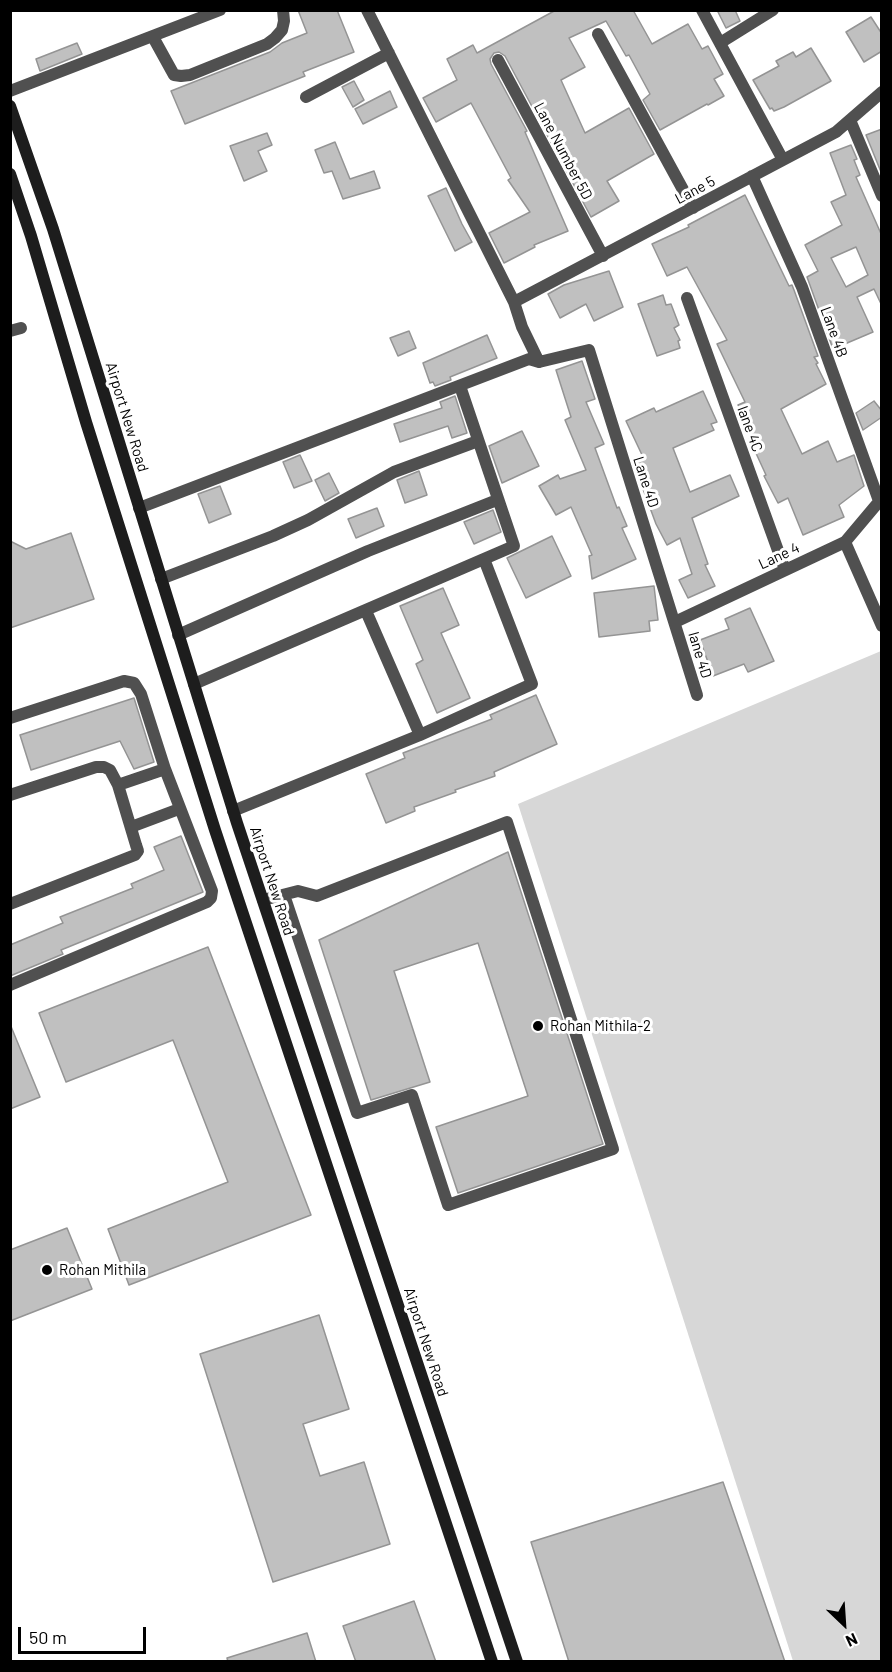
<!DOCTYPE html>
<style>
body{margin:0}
#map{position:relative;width:892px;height:1672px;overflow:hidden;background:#fff;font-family:Barlow,sans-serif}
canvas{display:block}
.frame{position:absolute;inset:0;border:12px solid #000;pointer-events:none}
.north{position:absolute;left:814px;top:1594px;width:60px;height:60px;-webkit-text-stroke:4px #fff;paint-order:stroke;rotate:155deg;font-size:16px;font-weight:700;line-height:24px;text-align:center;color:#000}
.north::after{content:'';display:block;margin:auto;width:21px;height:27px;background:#000;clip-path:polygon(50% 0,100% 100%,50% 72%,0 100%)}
.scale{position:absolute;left:18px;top:1627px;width:128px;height:27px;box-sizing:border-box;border:3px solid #000;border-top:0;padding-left:8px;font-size:18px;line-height:21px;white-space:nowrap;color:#000;-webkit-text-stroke:4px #fff;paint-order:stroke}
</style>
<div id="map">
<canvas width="892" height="1672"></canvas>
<div class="frame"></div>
<div class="north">N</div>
<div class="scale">50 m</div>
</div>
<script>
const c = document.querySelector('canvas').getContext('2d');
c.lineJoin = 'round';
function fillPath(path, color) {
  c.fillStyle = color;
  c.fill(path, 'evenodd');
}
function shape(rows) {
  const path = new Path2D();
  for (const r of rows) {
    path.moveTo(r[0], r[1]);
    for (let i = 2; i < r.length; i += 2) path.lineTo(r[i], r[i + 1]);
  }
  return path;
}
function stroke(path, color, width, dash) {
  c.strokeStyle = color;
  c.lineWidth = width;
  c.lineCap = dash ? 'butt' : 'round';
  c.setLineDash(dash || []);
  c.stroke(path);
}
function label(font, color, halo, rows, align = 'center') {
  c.font = font + ' Barlow,sans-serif';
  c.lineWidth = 6;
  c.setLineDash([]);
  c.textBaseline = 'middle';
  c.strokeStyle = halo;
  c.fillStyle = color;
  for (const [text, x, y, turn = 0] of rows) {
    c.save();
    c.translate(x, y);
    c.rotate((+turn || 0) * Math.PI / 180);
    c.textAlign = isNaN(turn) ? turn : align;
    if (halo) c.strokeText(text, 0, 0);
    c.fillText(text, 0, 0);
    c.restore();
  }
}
fillPath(shape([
 [881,651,881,1661,793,1661,518,804]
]), '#d7d7d7');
const building = shape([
 [298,10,337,10,354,52,303,72,305,76,185,124,171,91,270,52,282,43,307,33,298,10],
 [556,10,633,10,652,44,688,24,702,49,708,46,723,74,714,79,724,96,708,105,707,104,660,130,643,100,650,94,629,55,626,56,606,21,569,38,585,67,561,80,585,133,629,108,654,154,607,181,619,201,591,217,505,56,499,52,494,53,490,59,491,64,527,131,525,132,568,231,534,245,535,247,504,263,489,233,530,212,508,180,511,178,471,103,436,122,423,98,457,80,447,59,473,45,477,53,556,10],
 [717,10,735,10,740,21,726,28,717,10],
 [871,17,882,34,882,51,864,62,846,32,871,17],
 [77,43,82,54,40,71,36,59,77,43],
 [811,48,831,81,784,107,774,111,772,108,770,109,753,80,779,66,776,61,793,52,796,57,811,48],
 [354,81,364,100,353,107,342,87,354,81],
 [390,91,397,107,363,124,355,109,390,91],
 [882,129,882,172,881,172,866,135,882,129],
 [267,133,272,145,258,151,267,171,244,181,230,146,267,133],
 [335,142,350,179,374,171,380,188,343,199,332,171,324,173,315,150,335,142],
 [851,145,857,159,854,160,860,175,856,177,882,236,882,306,874,289,857,297,873,332,833,349,807,277,818,271,805,245,842,225,831,202,846,195,830,153,851,145],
 [856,247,868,275,846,287,831,258,856,247],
 [446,188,462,224,472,242,455,251,428,196,446,188],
 [745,195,789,286,792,285,794,290,818,356,814,357,818,363,816,364,826,384,781,409,802,454,828,441,837,462,854,455,864,486,839,505,844,517,803,535,788,498,778,503,764,476,766,475,749,438,753,436,738,405,745,402,717,344,727,340,687,267,667,276,652,244,689,227,688,225,745,195],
 [609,271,623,307,594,321,586,304,560,318,548,294,564,285,609,271],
 [663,295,666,305,671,304,679,325,674,328,680,340,678,341,680,348,657,356,638,304,663,295],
 [409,331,416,348,398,356,390,338,409,331],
 [487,335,497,358,450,377,451,380,435,386,433,382,430,383,423,363,487,335],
 [582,361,595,399,586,402,604,444,595,448,617,508,619,507,627,526,622,528,636,559,592,579,589,556,592,555,571,507,556,515,539,486,558,475,560,479,586,470,565,420,571,417,556,370,582,361],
 [703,391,717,422,711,424,714,430,673,448,690,492,730,475,739,496,692,518,708,564,705,565,715,586,688,598,679,580,692,574,680,538,667,545,656,524,633,462,643,457,626,421,654,408,656,412,703,391],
 [455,396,467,433,452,438,448,426,400,442,394,424,442,408,440,402,455,396],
 [874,401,882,411,882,417,863,430,856,413,874,401],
 [522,431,539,466,502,483,489,446,522,431],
 [300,455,312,481,294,488,283,462,300,455],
 [419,471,427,495,405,503,397,480,419,471],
 [329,473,339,493,325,501,315,480,329,473],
 [220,486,231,514,209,523,198,494,220,486],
 [377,508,384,526,356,538,348,519,377,508],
 [493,510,501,532,474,544,464,522,493,510],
 [71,533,94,599,10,628,10,541,26,549,71,533],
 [552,536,571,576,526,598,507,558,552,536],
 [654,586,658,620,649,621,650,631,599,637,594,593,654,586],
 [443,588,459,625,441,633,470,698,437,713,416,664,423,660,400,606,443,588],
 [750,608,774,661,748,672,744,664,713,676,700,640,729,629,725,619,750,608],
 [536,695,557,744,494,772,495,776,455,790,456,792,414,807,415,811,386,823,366,774,405,758,403,753,492,719,490,715,536,695],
 [134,698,154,762,134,769,120,741,31,770,20,735,134,698],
 [181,836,203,892,61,950,63,954,10,976,10,945,63,923,60,917,133,888,131,884,164,870,154,847,181,836],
 [508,852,603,1144,458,1193,436,1127,528,1096,478,943,394,971,430,1082,371,1100,319,940,508,852],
 [208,947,311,1215,129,1285,108,1229,228,1182,173,1040,66,1082,39,1013,208,947],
 [10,1024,40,1097,10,1109,10,1024],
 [67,1228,92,1289,10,1321,10,1250,67,1228],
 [319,1315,349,1409,303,1424,320,1476,364,1462,390,1544,273,1582,200,1354,319,1315],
 [723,1482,785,1662,569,1662,531,1542,723,1482],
 [414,1601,436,1662,356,1662,343,1626,414,1601],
 [307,1633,316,1662,228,1662,227,1658,307,1633]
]);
fillPath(building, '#c0c0c0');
stroke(building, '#949494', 1.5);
stroke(shape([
 [367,10,514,302,522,327,539,362],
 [702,10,783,160],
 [598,34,693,208],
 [153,37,174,75,181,76,190,75,267,44,275,38,282,30,284,21,283,10],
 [720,43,773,10],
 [498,60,603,256],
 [10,91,220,10],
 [306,97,389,53],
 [850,120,882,196],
 [752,176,802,287,879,501],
 [687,298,785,570],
 [514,302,836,132,882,92],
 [10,331,21,328],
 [139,508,529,359,539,362,589,350,697,695],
 [845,542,882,626],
 [161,579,273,536,308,520,394,472,478,441],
 [366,611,420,735],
 [675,622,845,542,882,498],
 [178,635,368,551,497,500],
 [194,684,514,546,460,386],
 [10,718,124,681,134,683,141,694,165,769,118,785,110,770,104,767,96,767,10,795],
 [233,811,420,735,532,684,484,559],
 [131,827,179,809],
 [263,900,298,891,317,896,507,822,613,1149,448,1205,412,1095,357,1113,284,895],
 [10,904,135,855,138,851,136,845,118,785],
 [10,985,207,902,211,898,212,891,165,769]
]), '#505050', 12);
stroke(shape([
 [10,106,53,229,237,823,517,1662],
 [10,174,31,236,86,422,215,830,492,1662]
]), '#1d1d1d', 12);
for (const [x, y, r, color] of [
 [538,1026,6,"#000"],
 [47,1270,6,"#000"]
]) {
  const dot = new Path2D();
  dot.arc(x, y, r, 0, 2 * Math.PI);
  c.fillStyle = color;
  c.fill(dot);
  stroke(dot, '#fff', 2);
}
label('15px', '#000', '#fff', [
 ["Lane Number 5D",563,151,62],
 ["Lane 5",695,190,-28],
 ["Lane 4B",834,332,70],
 ["Airport New Road",127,417,73],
 ["lane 4C",750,429,70],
 ["Lane 4D",646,482,72],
 ["Lane 4",779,556,-25],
 ["lane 4D",700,655,73],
 ["Airport New Road",272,881,72],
 ["Airport New Road",426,1342,72]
]);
label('15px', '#000', '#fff', [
 ["Rohan Mithila-2",550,1026],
 ["Rohan Mithila",59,1270]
], 'left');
</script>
